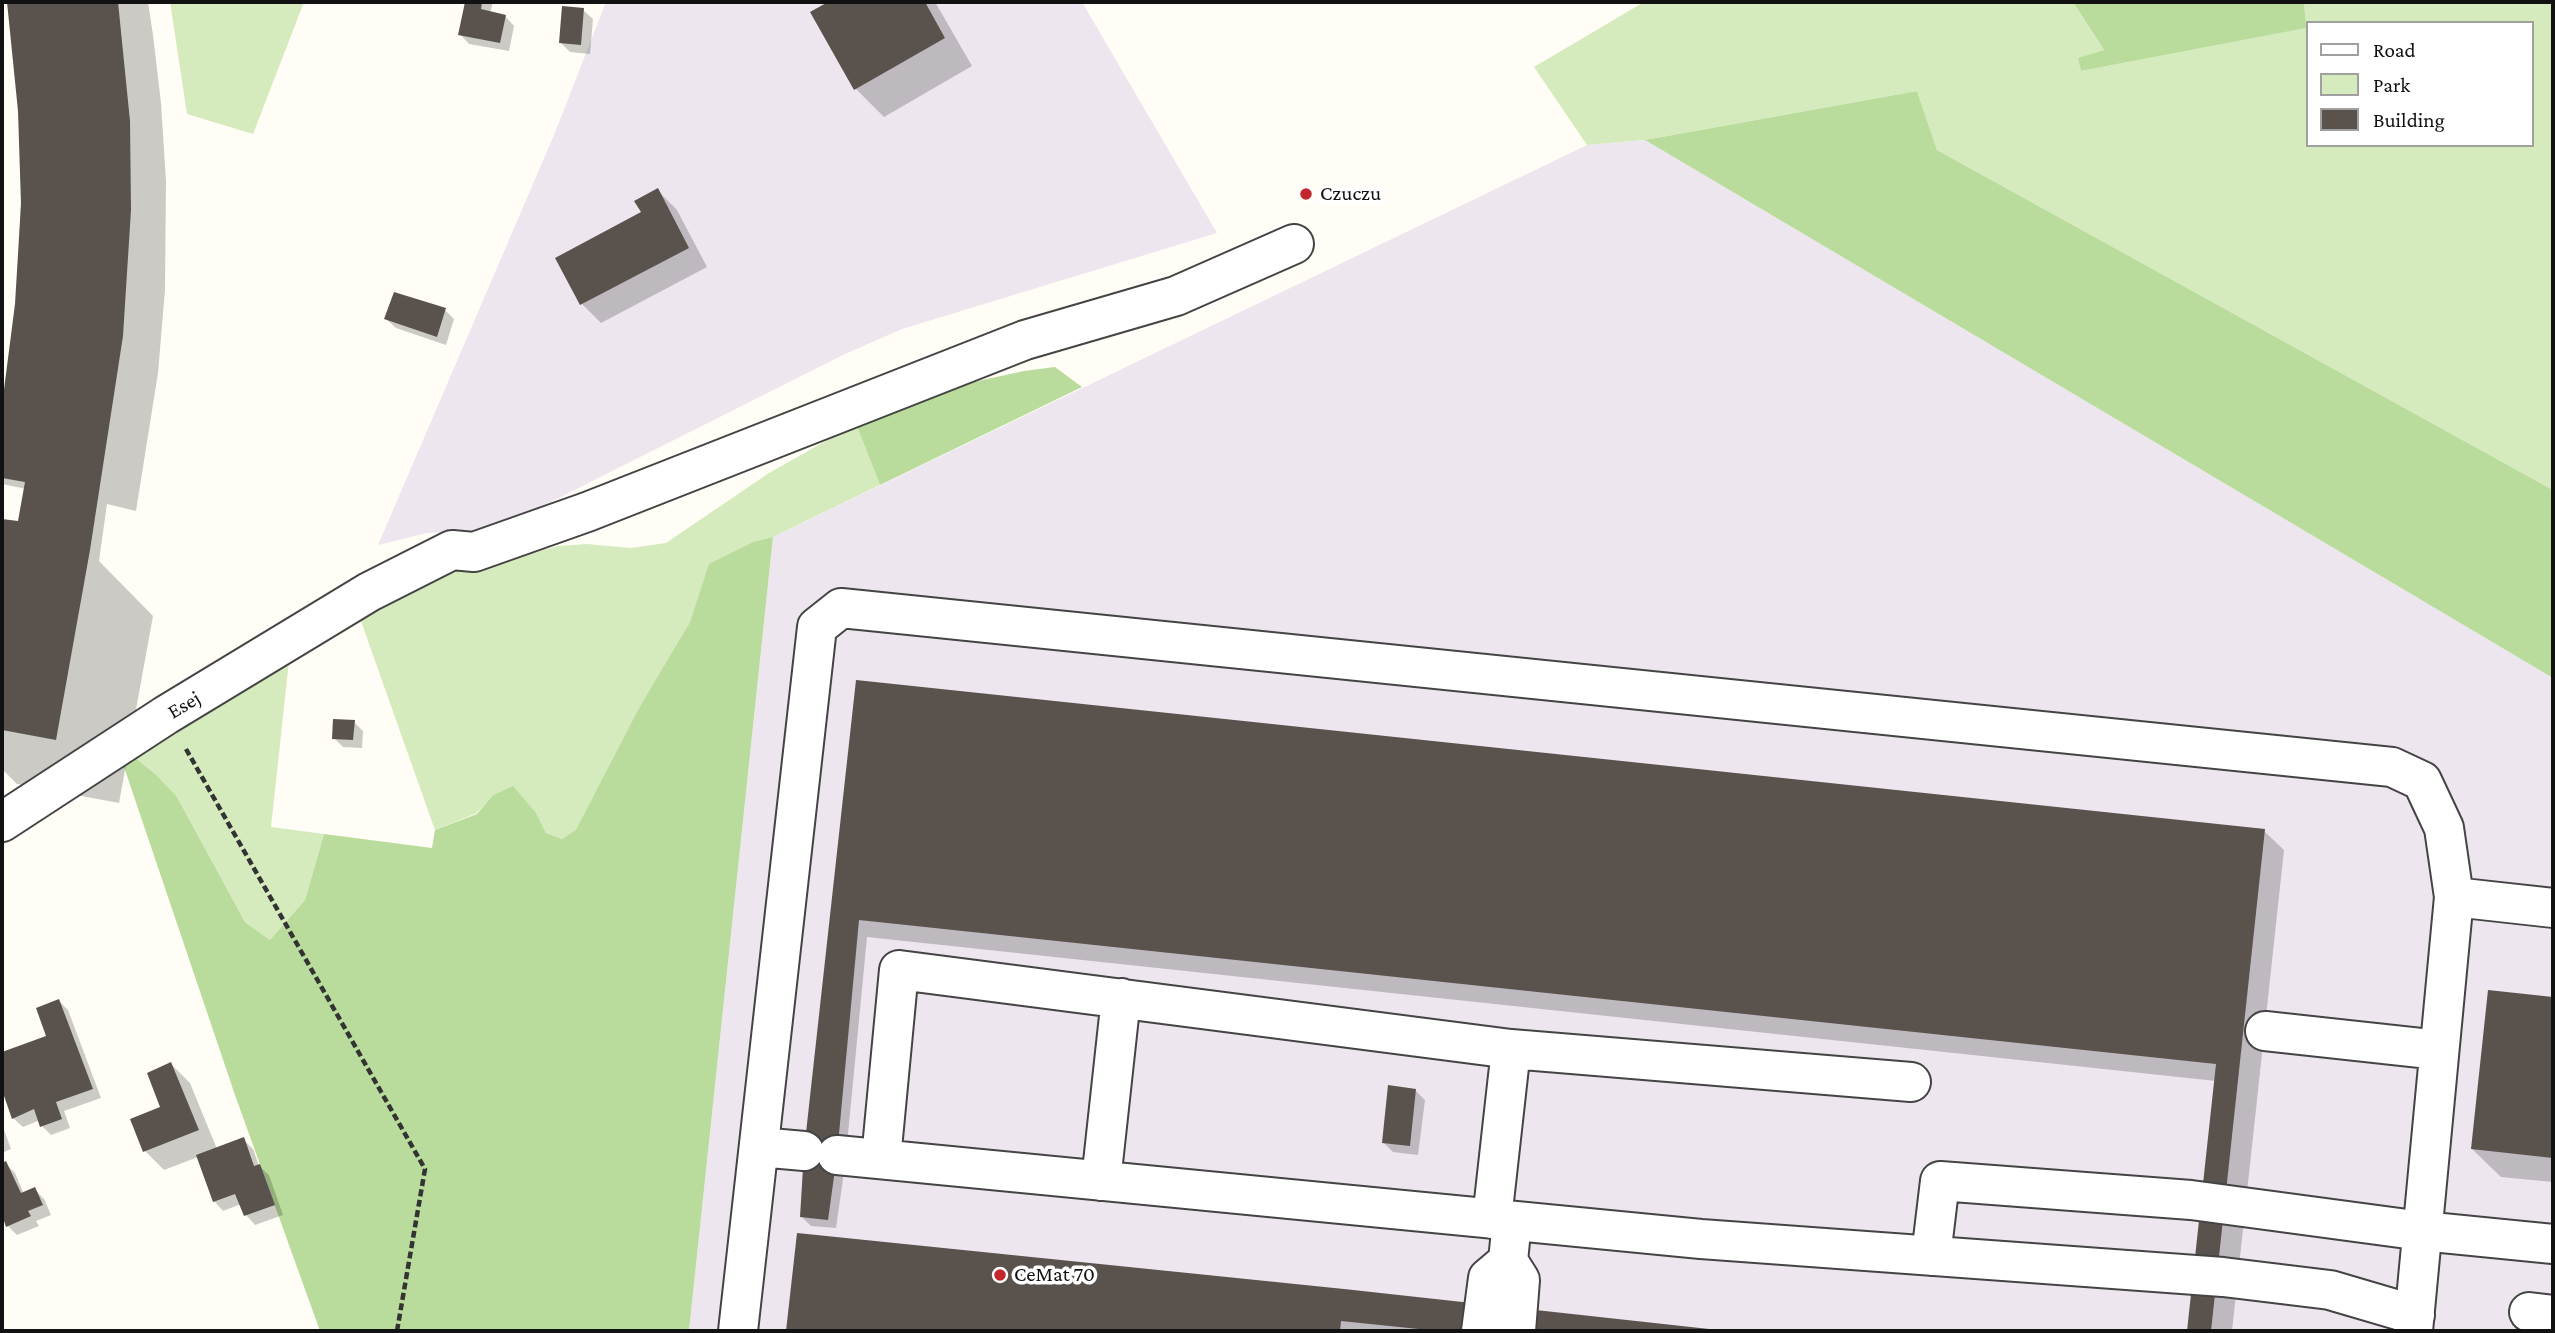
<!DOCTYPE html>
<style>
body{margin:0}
#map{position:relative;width:2555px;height:1333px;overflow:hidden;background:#fffdf5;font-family:"Crimson Pro",serif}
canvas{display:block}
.frame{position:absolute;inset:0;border:4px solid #111;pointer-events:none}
.legend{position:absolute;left:2306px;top:21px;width:228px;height:126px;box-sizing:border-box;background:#fff;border:2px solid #a0a0a0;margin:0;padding:9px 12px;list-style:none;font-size:21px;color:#111}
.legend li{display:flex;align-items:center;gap:14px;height:35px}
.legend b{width:35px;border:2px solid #a0a0a0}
</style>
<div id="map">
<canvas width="2555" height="1333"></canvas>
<div class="frame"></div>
<ul class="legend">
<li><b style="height:9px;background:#fff"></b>Road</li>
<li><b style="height:19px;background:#d5ebbd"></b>Park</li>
<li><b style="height:19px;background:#5a524d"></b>Building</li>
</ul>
</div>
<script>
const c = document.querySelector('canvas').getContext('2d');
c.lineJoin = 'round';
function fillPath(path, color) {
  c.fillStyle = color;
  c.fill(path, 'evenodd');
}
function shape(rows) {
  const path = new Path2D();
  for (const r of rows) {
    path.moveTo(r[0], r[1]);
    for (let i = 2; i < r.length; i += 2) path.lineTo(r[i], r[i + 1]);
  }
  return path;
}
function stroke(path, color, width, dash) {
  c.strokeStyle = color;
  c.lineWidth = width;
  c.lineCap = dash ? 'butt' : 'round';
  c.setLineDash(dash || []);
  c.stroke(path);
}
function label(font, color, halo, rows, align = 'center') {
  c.font = font + ' "Crimson Pro",serif';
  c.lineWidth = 7;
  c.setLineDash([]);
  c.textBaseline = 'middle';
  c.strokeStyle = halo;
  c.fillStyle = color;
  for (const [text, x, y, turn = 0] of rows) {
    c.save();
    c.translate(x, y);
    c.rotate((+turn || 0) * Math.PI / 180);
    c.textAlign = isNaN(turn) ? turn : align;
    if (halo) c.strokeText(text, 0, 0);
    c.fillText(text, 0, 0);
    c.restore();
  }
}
fillPath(shape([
 [606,2,1082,2,1217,233,902,329,845,354,491,532,427,533,378,545,554,135],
 [1645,140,2553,678,2553,1331,689,1331,773,537,1587,145]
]), '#eee6ef');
fillPath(shape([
 [170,2,304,2,253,134,187,114],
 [1644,2,2073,2,2104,50,2079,58,2081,71,2305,28,2304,3,2312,2,2553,2,2553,490,1937,150,1917,91,1645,140,1587,145,1534,67],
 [2308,23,2532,23,2532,145,2308,145],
 [856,424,880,485,773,537,753,542,710,564,690,622,640,706,577,830,562,839,546,833,536,813,492,796,477,813,435,830,357,610,433,571,481,567,558,546,587,544,631,548,666,543,769,473],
 [290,652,271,827,324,834,305,900,270,940,245,922,177,797,134,757]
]), '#d5ebbd');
fillPath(shape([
 [2073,2,2312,2,2304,3,2306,28,2081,71,2078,58,2104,50],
 [1917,91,1937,150,2553,490,2553,678,1645,140],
 [1055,367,1082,387,880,485,856,424,955,386,1024,371],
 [773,537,689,1331,320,1331,235,1095,122,761,134,757,156,775,177,797,245,922,270,940,305,900,324,834,432,848,435,830,477,814,492,796,513,786,536,813,546,833,562,839,576,830,640,706,690,622,709,564,753,542]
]), '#b9dc9c');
fillPath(shape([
 [8,2,148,2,153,35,161,103,166,181,165,290,158,373,136,511,107,504,99,561,153,616,119,803,17,784,2,769,2,521,19,523,26,489,2,484,2,412,17,304,22,173,20,111],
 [467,2,493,2,490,13,505,16,514,26,509,51,469,44,460,34],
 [832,2,935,2,972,66,884,117,856,89,812,13],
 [583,10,593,19,590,54,570,52,561,43],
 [658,191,677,210,707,267,601,323,582,304],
 [445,310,454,319,446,345,396,328,386,319],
 [354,722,363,731,362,748,343,747,334,738],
 [2264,831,2284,850,2232,1331,2189,1331,2216,1081,867,937,845,1165,836,1228,811,1226,802,1217,832,919],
 [2489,992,2553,999,2553,1182,2501,1177,2472,1149],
 [59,1001,68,1010,101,1098,64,1111,70,1128,51,1135,42,1126,40,1120,23,1127,13,1118,2,1085,2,1054,48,1037],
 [171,1064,190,1083,217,1149,243,1139,253,1149,259,1166,269,1175,283,1215,255,1225,246,1215,241,1204,223,1211,214,1201,198,1157,164,1170,145,1151,132,1120,163,1108],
 [1416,1091,1425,1100,1418,1155,1393,1152,1383,1142],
 [2,1124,11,1149,2,1153],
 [6,1164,15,1173,24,1194,34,1189,44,1199,51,1215,36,1221,39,1226,17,1235,8,1226,2,1211,2,1165],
 [799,1235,1662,1326,1709,1331,788,1331]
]), '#0003');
fillPath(shape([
 [7,2,118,2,130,121,131,210,123,336,90,550,56,740,2,730,2,519,18,521,25,482,2,478,2,405,15,304,21,204,18,111],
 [465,2,482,2,481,9,506,15,500,43,458,35],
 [828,2,925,2,945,38,854,90,810,12],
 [562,6,584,8,581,45,559,43],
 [658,188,689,248,580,305,555,258,641,212,634,201],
 [394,292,446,308,437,337,384,319],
 [856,680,2265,829,2211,1331,2187,1331,2216,1064,859,920,837,1155,828,1220,800,1217,804,1151],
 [333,719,355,720,353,740,332,739],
 [2488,990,2553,997,2553,1158,2471,1149],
 [59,999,93,1089,56,1102,62,1119,40,1127,34,1109,12,1119,2,1090,2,1052,46,1036,36,1008],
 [171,1062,199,1130,143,1152,130,1119,160,1107,147,1073],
 [1388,1085,1416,1089,1410,1146,1382,1143],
 [244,1137,254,1166,260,1164,275,1205,244,1216,235,1194,213,1202,196,1155],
 [6,1161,21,1193,35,1187,43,1205,28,1211,31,1216,6,1227,2,1215,2,1163],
 [797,1233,1344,1289,1709,1329,1709,1331,1438,1331,1341,1321,1340,1331,786,1331]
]), '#5a524d');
const minor = shape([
 [2,822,166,715,369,592,452,550,474,552,587,512,1025,340,1176,296,1294,244],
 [2454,897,2553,908],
 [2265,1031,2439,1050],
 [759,1147,804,1151],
 [837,1155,1701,1239,2223,1277,2330,1290,2415,1315],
 [881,1159,899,970,1511,1049,1911,1082],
 [1101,1181,1121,998],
 [1492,1219,1511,1049],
 [1512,1221,1508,1261,1520,1280,1516,1331],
 [1931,1256,1940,1181,2191,1200,2422,1231,2553,1244],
 [2529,1312,2553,1315],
 [738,1331,817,627,841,608,2392,767,2422,781,2444,828,2454,897,2413,1331],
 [1481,1331,1488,1278,1508,1261]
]);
stroke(minor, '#444', 42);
stroke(shape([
 [186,749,425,1169,397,1331]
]), '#333', 4.5, [7, 3.5]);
stroke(minor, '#fff', 38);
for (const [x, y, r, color] of [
 [1306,194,7,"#c4262e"],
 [1000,1275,7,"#c4262e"]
]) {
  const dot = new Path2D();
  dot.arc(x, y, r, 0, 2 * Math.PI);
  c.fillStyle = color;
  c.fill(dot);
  stroke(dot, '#fff', 2.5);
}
label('21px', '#111', '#fff', [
 ["Czuczu",1320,194],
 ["CeMat 70",1014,1275]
], 'left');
label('21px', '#111', '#fff', [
 ["Esej",184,705,-31]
]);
</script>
